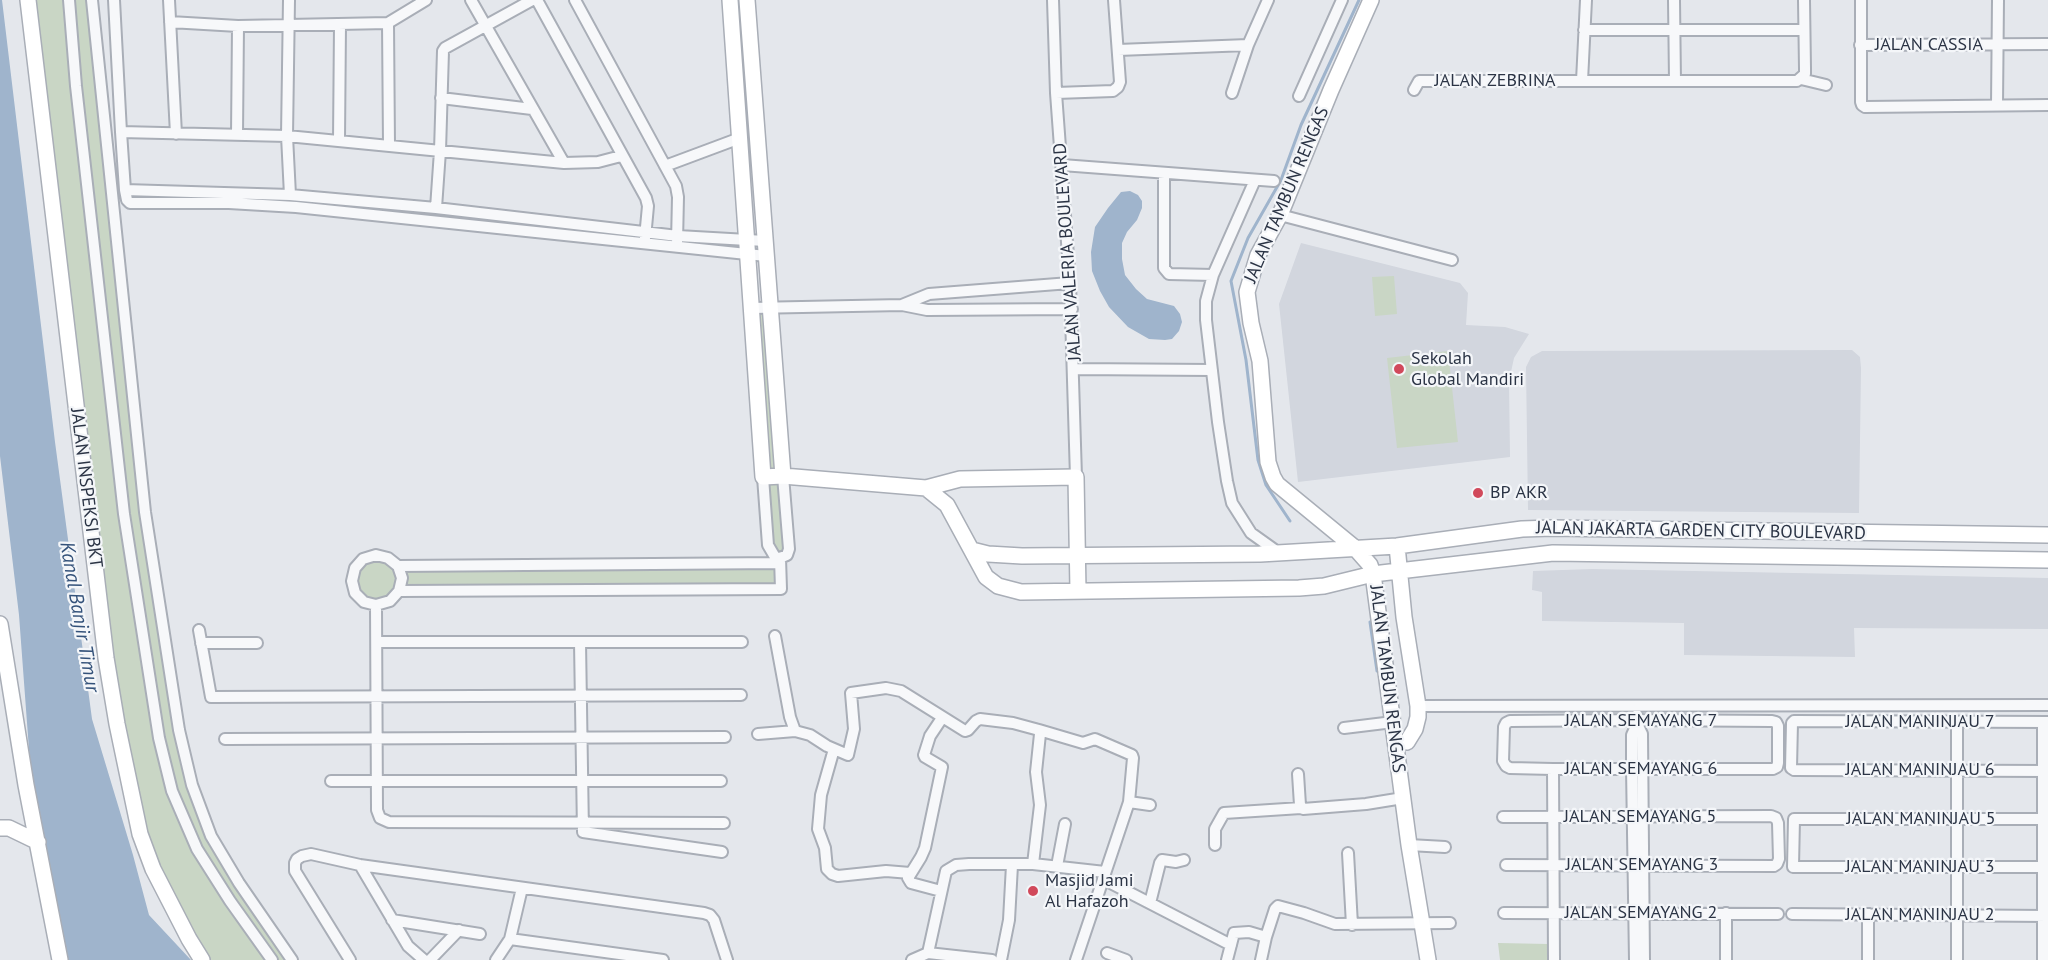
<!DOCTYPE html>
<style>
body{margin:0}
canvas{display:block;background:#e4e7ec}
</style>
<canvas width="2048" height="960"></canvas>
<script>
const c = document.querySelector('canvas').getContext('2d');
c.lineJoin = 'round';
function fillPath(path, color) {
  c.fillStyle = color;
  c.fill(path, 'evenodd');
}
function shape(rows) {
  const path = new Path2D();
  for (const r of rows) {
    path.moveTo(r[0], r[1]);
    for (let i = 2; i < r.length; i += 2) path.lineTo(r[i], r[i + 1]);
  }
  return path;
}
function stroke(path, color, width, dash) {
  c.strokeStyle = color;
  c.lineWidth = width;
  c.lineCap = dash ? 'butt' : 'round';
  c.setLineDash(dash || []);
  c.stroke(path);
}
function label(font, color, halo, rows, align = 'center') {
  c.font = font + ' "PT Sans",sans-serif';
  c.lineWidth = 4.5;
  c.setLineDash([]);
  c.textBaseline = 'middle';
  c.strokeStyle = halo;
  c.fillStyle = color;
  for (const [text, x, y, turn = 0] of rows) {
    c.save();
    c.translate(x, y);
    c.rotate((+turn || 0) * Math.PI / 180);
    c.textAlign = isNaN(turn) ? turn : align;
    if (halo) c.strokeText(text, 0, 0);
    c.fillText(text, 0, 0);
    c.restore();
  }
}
fillPath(shape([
 [1301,243,1460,283,1468,293,1466,325,1505,327,1529,334,1514,358,1509,381,1510,457,1298,482,1279,304],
 [1852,350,1860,357,1861,368,1859,513,1528,510,1526,367,1531,357,1542,351],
 [1592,569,2048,578,2048,629,1854,628,1855,657,1684,655,1684,623,1542,621,1542,592,1532,590,1533,571]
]), '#d2d6de');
fillPath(shape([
 [28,0,93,0,129,360,179,730,211,836,293,960,203,960,153,869,106,658],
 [1394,276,1397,314,1375,316,1372,277],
 [769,307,787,555,770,552,752,308],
 [1448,351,1458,442,1397,448,1387,358],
 [376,555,398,566,780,563,781,589,400,591,376,605,355,593,355,568],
 [1498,943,1549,944,1550,960,1500,960]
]), '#c9d6c5');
fillPath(shape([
 [0,0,2,0,55,442,92,719,133,855,149,915,191,960,62,960,34,817,19,615,0,456],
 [1130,191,1138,195,1142,201,1142,208,1137,220,1127,232,1122,243,1122,259,1125,275,1136,289,1147,299,1174,306,1180,314,1182,322,1179,331,1172,339,1165,340,1149,339,1128,327,1109,307,1100,291,1092,271,1091,252,1095,227,1108,208,1121,192]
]), '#9fb4cc');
stroke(shape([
 [1290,521,1266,485,1258,460,1246,360,1231,281,1248,238,1281,180,1301,125,1359,0],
 [1370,622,1377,671]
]), '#9fb4cc', 3);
const street = shape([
 [69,0,76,86,124,514,159,738,172,791,197,849,230,901,272,960],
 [92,0,145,512,179,730,192,785,211,836,239,883,292,960],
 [114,0,121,132,287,136,564,163,598,162,621,156],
 [169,0,176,134],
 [289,0,287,136,290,195],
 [471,0,564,163],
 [537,0,646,198,648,206,645,238],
 [575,0,676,186,678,197,677,242],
 [1053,0,1056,93,1070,283,1076,477],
 [1674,0,1675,81],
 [1861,0,1861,102,1862,105,1865,107,2048,105],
 [170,22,238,26,388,23,426,0],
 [388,23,389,145],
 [1584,30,1804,30],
 [1860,45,2048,44],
 [1118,50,1248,45,1268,0],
 [1801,79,1826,85],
 [1582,81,1586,0],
 [1414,90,1419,81,1797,81,1805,74,1805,69,1804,0],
 [1056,93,1113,91,1118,87,1120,82,1114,0],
 [1232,93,1248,45],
 [1299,96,1342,0],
 [441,98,532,109],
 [1997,105,1998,0],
 [121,132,125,190,127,200,130,203,229,203,296,207,766,256],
 [237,135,238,26],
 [339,140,340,25],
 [1062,165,1274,181],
 [665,166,740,138],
 [1164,173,1164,268,1169,274,1213,275],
 [1255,180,1213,275,1206,301,1206,320,1218,422,1227,481,1232,503,1251,533,1279,553],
 [125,190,290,195,436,208,678,236,765,241],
 [436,208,440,151,443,51,445,48,532,0],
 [1280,215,1452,260],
 [902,305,929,294,1070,283],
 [752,308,902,305,927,310,1072,309],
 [1074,369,1212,370],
 [763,477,768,545,775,557,780,558,787,555,789,549,783,476],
 [398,566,780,563],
 [399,591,402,578,398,566,388,558,376,555,363,559,355,568,352,581,355,593,364,602,376,605,390,601,399,591,781,589,780,558],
 [376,605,377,810,380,818,389,822,724,823],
 [199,630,211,697,741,695],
 [775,636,790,717,795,731],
 [377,642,742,642],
 [580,642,583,832,722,852],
 [201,643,257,643],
 [1418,706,2048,705],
 [1637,720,1772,721,1776,722,1778,726,1778,763,1777,767,1773,769,1553,769,1510,768,1506,766,1503,761,1504,727,1506,723,1510,721,1637,720],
 [2043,722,2043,960],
 [2048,722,1794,721,1792,723,1791,768,1794,770,2048,771],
 [1637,724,1642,734,1644,960],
 [1344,728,1393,722],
 [1039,730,1083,743,1095,739,1132,755,1133,758,1129,802,1076,960],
 [758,734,795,731,810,735,827,746,848,755,854,729,851,693,886,688,901,691,965,731,968,730,976,721,980,719,1013,723,1039,730,1040,734,1036,772,1040,805,1033,864],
 [225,739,725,737],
 [834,749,821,795,818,829,825,848,827,869,832,874,838,876,886,871,910,873],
 [1553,769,1554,960],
 [1298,774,1300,805,1303,809,1366,804,1403,798],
 [331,781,721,781],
 [1129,802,1150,805],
 [1503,817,1771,816,1776,818,1778,823,1779,859,1777,864,1774,866,1506,865],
 [2048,819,1794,819,1793,867,2048,867],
 [1215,845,1215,829,1224,813,1301,808],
 [1409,845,1445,847],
 [1348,853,1352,925],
 [360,865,408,946,424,960],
 [1057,866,1065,824],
 [1103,879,1231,945],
 [941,891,911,883,908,878,921,857,925,848,942,767,925,757,924,755,930,736,942,718],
 [1150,903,1160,863,1162,860,1176,862,1184,860],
 [1504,913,1778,914],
 [1726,913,1726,960],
 [1792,914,2048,916],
 [392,920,480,934],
 [510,939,663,960],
 [1107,953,1126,960],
 [350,960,295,871,295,863,297,859,302,856,311,854,360,865,704,913,710,915,714,920,727,960],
 [430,960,459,930],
 [496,960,510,939,522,888],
 [912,960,928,953],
 [992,960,928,953,946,871,956,865,969,864,1033,864,1105,872],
 [1001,960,1009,920,1012,865],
 [1227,960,1234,933,1249,932,1266,937,1275,909,1278,906,1304,913,1335,924,1450,923],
 [1261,960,1266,937],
 [1635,960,1632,768,1632,735,1637,724,1637,715],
 [1868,960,1868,914],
 [1957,960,1957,722]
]);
const secondary = shape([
 [28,0,106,658,117,724,140,834,153,869,189,939,202,960],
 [730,0,763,477,783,476,926,488,960,479,1076,477,1078,591],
 [747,0,783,476],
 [1371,0,1331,90,1280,215,1258,255,1247,292,1251,323,1260,361,1268,462,1273,477,1277,484,1355,548,1370,565,1373,574,1409,845,1428,960],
 [926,488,947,505,986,577,998,586,1021,592,1299,588,1324,586,1373,574,1553,553,2048,560],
 [1397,546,1404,617,1418,706,1418,717,1415,729,1407,742],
 [972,550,988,554,1022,556,1260,554,1397,546,1522,529,1552,528,2048,535],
 [0,624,26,785,60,960],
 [0,828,9,828,38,842]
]);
stroke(street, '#a9aeb7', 14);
stroke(secondary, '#a9aeb7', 18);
stroke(street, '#f7f8fa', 10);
stroke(secondary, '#fff', 15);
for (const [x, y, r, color] of [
 [1399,369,6,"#d1495b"],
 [1478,493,6,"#d1495b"],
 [1033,891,6,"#d1495b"]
]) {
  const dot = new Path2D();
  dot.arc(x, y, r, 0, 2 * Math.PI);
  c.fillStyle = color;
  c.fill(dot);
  stroke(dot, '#f4f6f9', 2);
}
label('18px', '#2b3445', '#f4f6f9', [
 ["JALAN CASSIA",1929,45],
 ["JALAN ZEBRINA",1495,81],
 ["JALAN TAMBUN RENGAS",1287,195,-67],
 ["JALAN VALERIA BOULEVARD",1068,252,-94],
 ["JALAN INSPEKSI BKT",86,488,83],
 ["JALAN JAKARTA GARDEN CITY BOULEVARD",1701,531,1],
 ["JALAN TAMBUN RENGAS",1387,679,83],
 ["JALAN SEMAYANG 7",1641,721],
 ["JALAN MANINJAU 7",1920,722],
 ["JALAN SEMAYANG 6",1641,769],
 ["JALAN MANINJAU 6",1920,770],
 ["JALAN SEMAYANG 5",1640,817],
 ["JALAN MANINJAU 5",1921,819],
 ["JALAN SEMAYANG 3",1642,865],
 ["JALAN MANINJAU 3",1920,867],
 ["JALAN SEMAYANG 2",1641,913],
 ["JALAN MANINJAU 2",1920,915]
]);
label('18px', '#2b3445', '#f4f6f9', [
 ["Sekolah",1411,359],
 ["Global Mandiri",1411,380],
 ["BP AKR",1490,493],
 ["Masjid Jami",1045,881],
 ["Al Hafazoh",1045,902]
], 'left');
label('italic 20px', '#34527a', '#f4f6f9', [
 ["Kanal Banjir Timur",79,617,80]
]);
</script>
